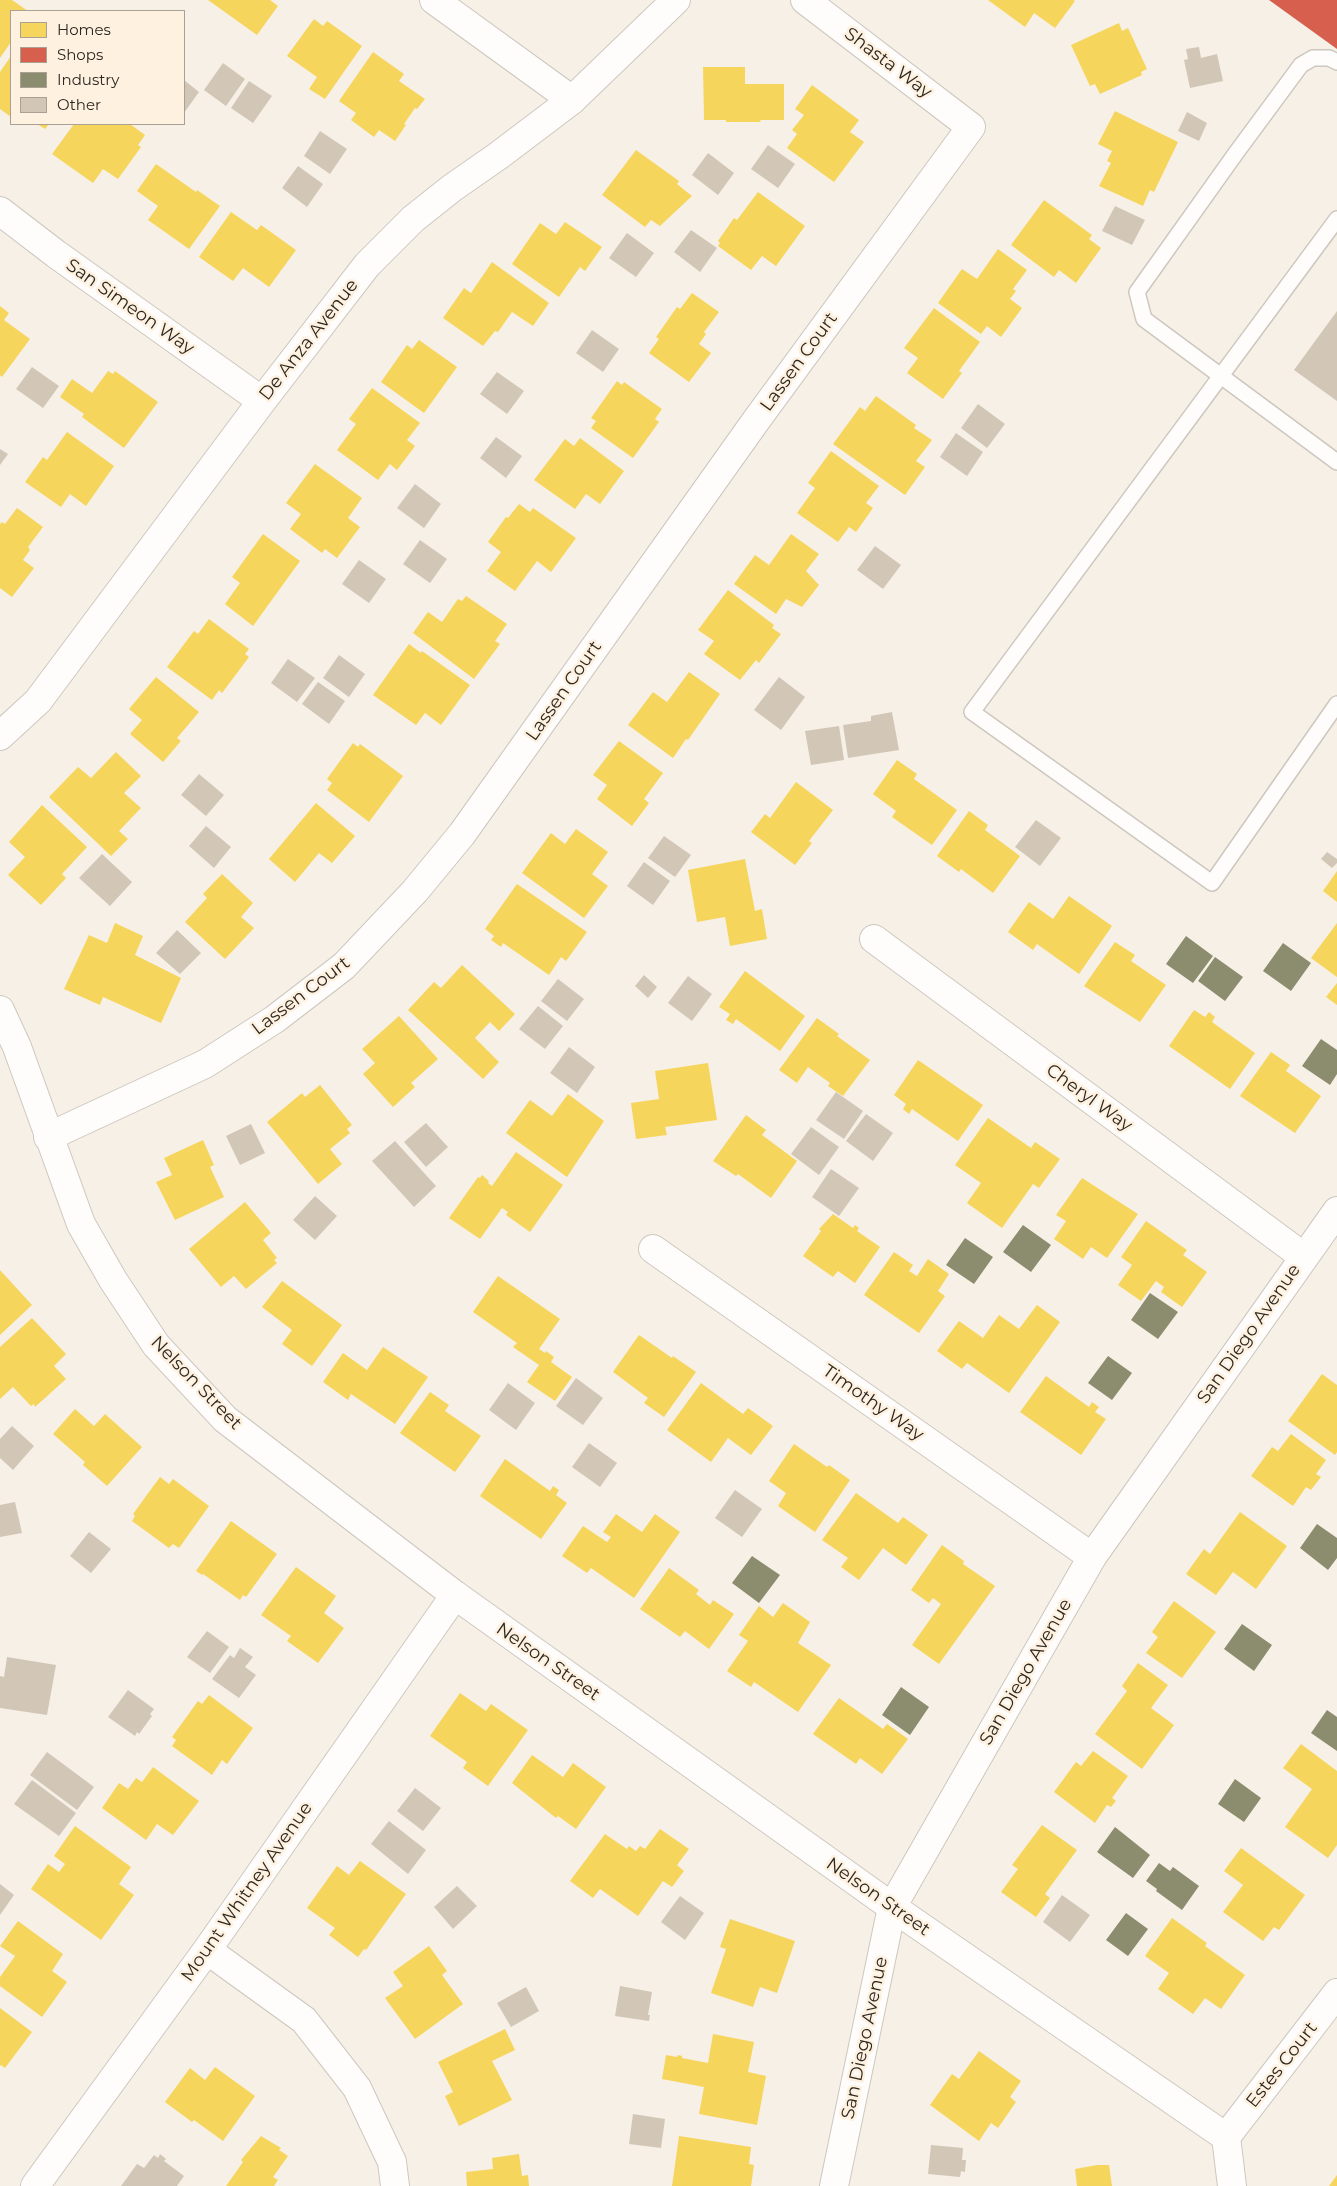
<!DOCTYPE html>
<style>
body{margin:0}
#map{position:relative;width:1337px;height:2186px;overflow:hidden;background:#f7f0e6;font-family:Montserrat,sans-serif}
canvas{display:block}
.legend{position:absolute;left:10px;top:10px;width:175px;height:115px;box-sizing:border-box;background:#fef1df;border:1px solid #aaa093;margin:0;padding:6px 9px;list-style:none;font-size:15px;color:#2c2721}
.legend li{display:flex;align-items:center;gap:10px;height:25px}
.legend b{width:25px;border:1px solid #aaa093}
</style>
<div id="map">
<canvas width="1337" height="2186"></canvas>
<ul class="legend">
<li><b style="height:14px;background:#f6d55c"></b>Homes</li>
<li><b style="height:14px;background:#d6604d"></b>Shops</li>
<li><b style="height:14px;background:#8c8c6e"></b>Industry</li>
<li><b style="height:14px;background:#d2c7b7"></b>Other</li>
</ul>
</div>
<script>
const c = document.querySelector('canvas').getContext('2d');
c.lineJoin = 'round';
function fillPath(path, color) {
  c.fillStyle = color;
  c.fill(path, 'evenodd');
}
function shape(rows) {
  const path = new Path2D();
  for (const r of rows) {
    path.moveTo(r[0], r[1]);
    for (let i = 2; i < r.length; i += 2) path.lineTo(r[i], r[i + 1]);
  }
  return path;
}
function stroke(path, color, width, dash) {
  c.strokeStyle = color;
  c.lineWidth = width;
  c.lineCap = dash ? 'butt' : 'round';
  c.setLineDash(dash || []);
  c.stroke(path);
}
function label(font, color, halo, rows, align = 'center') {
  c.font = font + ' Montserrat,sans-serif';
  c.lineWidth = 5;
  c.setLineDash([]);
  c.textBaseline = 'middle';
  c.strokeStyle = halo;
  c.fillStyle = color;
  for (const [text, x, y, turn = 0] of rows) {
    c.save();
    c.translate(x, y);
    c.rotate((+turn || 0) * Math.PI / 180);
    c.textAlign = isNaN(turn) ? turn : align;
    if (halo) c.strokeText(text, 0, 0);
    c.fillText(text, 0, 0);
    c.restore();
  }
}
fillPath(shape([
 [0,0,12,0,28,11,11,11,11,42,0,58],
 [208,0,270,0,278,6,257,35],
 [988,0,1073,0,1075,1,1055,28,1034,13,1025,27],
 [314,19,323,26,327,21,362,46,325,99,309,89,317,77,287,56],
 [1119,23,1122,31,1128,28,1147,69,1141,72,1142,75,1100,94,1095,84,1090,86,1071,45],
 [373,52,404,74,399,81,425,99,417,109,415,108,404,124,406,125,395,141,379,130,374,137,351,120,356,113,339,101],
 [11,56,11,117,0,109,0,72],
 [703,67,745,67,745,84,784,84,784,120,760,120,761,122,726,122,726,120,704,120],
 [812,85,859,120,850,132,864,142,834,182,787,148,797,134,792,130,804,115,795,109],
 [1115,111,1178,142,1154,192,1150,190,1143,206,1099,186,1111,163,1107,161,1112,151,1098,144],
 [37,124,49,124,45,129],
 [74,124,130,124,145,135,138,145,141,147,118,179,103,169,93,183,52,154],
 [636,150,679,181,677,184,692,196,660,226,651,220,645,227,602,195],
 [156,164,196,192,197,190,220,206,189,249,148,220,158,206,137,191],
 [758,192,805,226,776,266,762,256,751,270,718,246,720,243,718,241,734,218,737,220],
 [1044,200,1092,235,1089,239,1101,248,1076,283,1059,270,1054,277,1011,245],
 [231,212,257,230,261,225,296,250,269,287,243,268,233,281,199,257],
 [565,222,602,247,585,271,580,267,559,297,512,264,540,223,556,234],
 [998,249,1027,270,1013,289,1016,291,1010,299,1022,308,1001,337,987,326,981,334,938,303,962,269,977,279],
 [492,262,549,303,533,326,512,312,498,332,495,331,483,346,443,318,464,288,471,293],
 [692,293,719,312,704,332,706,334,699,344,711,353,689,382,649,353,659,339,656,337,677,307,680,309],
 [0,306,9,313,4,320,30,339,2,377,0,375],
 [934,308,980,342,959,371,962,373,943,399,907,373,918,358,904,348],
 [419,340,457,367,424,413,381,382,407,345,412,349],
 [108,371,113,374,115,371,158,402,124,448,82,417,84,414,60,397,72,379,92,393],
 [617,381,622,385,624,382,662,409,655,419,659,422,633,458,591,428,596,421,591,418],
 [372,388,420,423,407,440,415,446,397,470,390,464,378,480,337,450,356,424,349,419],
 [876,396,916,425,914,428,932,440,916,461,925,467,905,495,833,444,860,407,865,411],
 [67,432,114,466,86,506,70,494,61,507,25,482,43,457,47,460],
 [580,438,624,471,600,504,586,494,575,509,534,480,565,439,574,446],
 [831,451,879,486,866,503,873,508,856,532,849,527,838,542,797,513,815,488,808,483],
 [315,464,362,498,348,518,360,527,337,558,325,549,322,553,290,529,301,514,286,503],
 [519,504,530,512,533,508,576,538,551,572,537,561,515,591,487,571,501,552,488,542,506,517,508,518],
 [17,508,43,527,28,547,30,550,23,560,34,568,12,597,0,588,0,524,2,522,5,524],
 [263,534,300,561,253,626,225,604,240,583,232,577],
 [791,534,819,554,806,571,819,585,802,607,786,599,776,614,734,584,755,555,769,565],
 [728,590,774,625,772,628,781,634,759,663,756,660,740,680,704,654,714,641,698,630],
 [466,596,507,624,495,641,500,644,474,679,413,633,428,612,442,622,458,599,462,601],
 [209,619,249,649,245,654,249,657,222,693,219,690,212,700,167,667,194,631,198,634],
 [409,644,421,653,422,651,470,685,441,725,425,713,416,725,373,695],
 [689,672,720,694,688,740,686,739,673,758,628,725,653,692,667,702],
 [156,677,199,712,177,738,181,741,163,762,130,734,142,720,129,709],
 [619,741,663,773,644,799,649,803,632,826,597,799,607,785,593,775],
 [353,743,358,747,360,744,403,776,369,822,327,790,332,783,327,779],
 [116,752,141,776,124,793,141,808,119,831,128,839,111,856,49,797,78,767,91,778],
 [897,760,917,774,914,779,957,810,932,845,892,817,896,811,873,794],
 [796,782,833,810,809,841,812,843,795,865,751,832,765,814,770,818],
 [316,803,355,836,332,863,319,853,295,882,269,859],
 [42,805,87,847,62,874,66,878,41,905,8,875,25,857,9,842],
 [969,811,988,825,985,830,1020,856,993,893,961,869,959,872,937,856],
 [576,829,608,852,592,874,608,886,584,918,522,873,551,833,565,844],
 [745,859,755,911,762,909,767,939,730,946,725,917,697,922,688,870],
 [1337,871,1337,902,1323,891],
 [222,874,253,903,241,917,254,928,225,959,185,922,207,898,203,894],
 [517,884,587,932,566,961,561,957,549,975,503,943,501,947,491,940,494,936,485,929],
 [1069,896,1112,926,1079,974,1037,944,1033,950,1008,932,1029,902,1053,919],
 [115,923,143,936,135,955,181,978,161,1023,103,997,100,1005,64,989,89,935,107,943],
 [1337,923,1337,977,1311,958],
 [1115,942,1135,955,1131,961,1166,985,1140,1022,1084,986],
 [462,965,515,1014,499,1031,490,1022,475,1038,499,1062,483,1079,408,1010,434,982,441,988],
 [745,971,805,1016,780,1051,736,1019,733,1024,726,1020,730,1014,719,1007],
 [1337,983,1337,1005,1326,997],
 [1194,1010,1205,1017,1209,1012,1215,1017,1212,1022,1255,1053,1230,1089,1169,1046],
 [399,1016,438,1059,411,1083,415,1087,393,1107,363,1074,375,1063,362,1049],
 [817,1018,839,1034,837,1036,870,1060,843,1096,828,1086,830,1083,808,1067,797,1083,779,1070],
 [1271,1052,1290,1065,1286,1071,1321,1096,1295,1133,1240,1096],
 [918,1060,983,1105,958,1141,912,1109,909,1114,903,1109,906,1104,894,1095],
 [708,1063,717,1120,665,1127,667,1135,636,1139,631,1103,659,1099,655,1071],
 [320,1085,352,1125,347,1129,350,1133,330,1149,342,1164,318,1184,267,1122,302,1093,305,1097],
 [568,1094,604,1121,567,1177,506,1133,530,1100,552,1116],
 [746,1115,766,1130,762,1135,797,1161,771,1198,738,1174,736,1176,713,1161],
 [988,1118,1031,1148,1035,1142,1060,1159,1039,1188,1033,1184,1002,1228,967,1203,981,1183,955,1165],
 [203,1140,214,1165,210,1167,224,1197,175,1220,156,1182,172,1175,164,1158],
 [516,1152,563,1185,530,1232,506,1215,508,1212,502,1208,480,1239,449,1218,478,1177,480,1178,482,1175,489,1181,488,1183,492,1186],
 [1082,1178,1138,1214,1107,1258,1091,1247,1083,1259,1054,1239,1066,1221,1056,1215],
 [245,1202,271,1233,263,1240,277,1258,274,1260,277,1263,246,1289,234,1276,221,1287,189,1249],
 [833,1214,853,1228,855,1225,859,1228,857,1231,880,1247,855,1283,838,1271,833,1277,803,1256,821,1231,819,1229],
 [1146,1221,1187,1250,1183,1255,1207,1272,1182,1307,1161,1292,1164,1287,1156,1281,1141,1301,1118,1285,1132,1265,1121,1257],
 [894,1252,913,1265,909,1271,917,1276,928,1259,949,1274,938,1291,945,1296,919,1333,864,1295],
 [0,1270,32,1305,0,1335],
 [498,1276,560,1319,539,1349,545,1353,546,1351,554,1357,551,1362,572,1377,555,1401,527,1382,539,1365,513,1347,517,1343,473,1312],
 [282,1281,342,1325,312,1366,282,1344,292,1330,262,1307],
 [1037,1305,1060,1322,1009,1393,967,1363,962,1369,937,1351,959,1321,983,1338,999,1315,1019,1329],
 [32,1318,66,1354,54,1366,66,1379,35,1407,34,1404,31,1406,13,1387,0,1399,0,1347],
 [639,1335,672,1358,673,1356,696,1372,664,1417,644,1403,648,1398,613,1372],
 [383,1347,428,1377,395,1424,351,1394,348,1400,323,1382,343,1353,367,1370],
 [1322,1374,1337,1385,1337,1452,1335,1455,1288,1421],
 [1046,1376,1089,1407,1092,1402,1099,1407,1095,1412,1106,1419,1081,1455,1020,1412],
 [701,1383,743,1414,748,1408,773,1426,751,1455,728,1438,711,1462,667,1430],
 [430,1392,449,1405,445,1411,481,1436,455,1472,400,1433],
 [75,1409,94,1426,105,1414,142,1447,107,1486,83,1465,85,1462,53,1434],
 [1291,1434,1326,1460,1316,1474,1321,1477,1311,1490,1306,1487,1293,1506,1251,1476,1272,1447,1278,1451],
 [794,1444,827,1467,829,1465,850,1480,815,1532,778,1506,786,1493,769,1481],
 [505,1459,550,1491,553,1486,559,1490,556,1495,567,1503,541,1539,480,1496],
 [160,1477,169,1484,173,1479,209,1506,179,1548,173,1544,169,1548,132,1521,135,1516,133,1514],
 [856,1493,898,1523,903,1517,928,1535,906,1565,883,1548,859,1580,841,1567,848,1558,822,1540],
 [1240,1512,1287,1546,1256,1589,1233,1572,1216,1595,1186,1574,1204,1549,1210,1554],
 [616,1514,642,1532,655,1514,680,1532,634,1598,591,1568,587,1573,562,1556,583,1526,607,1542,611,1537,603,1532],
 [231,1521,277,1554,246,1597,243,1595,240,1600,203,1574,202,1575,196,1571],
 [942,1545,964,1561,963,1564,995,1586,939,1664,912,1645,941,1604,933,1598,929,1603,911,1590],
 [296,1567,336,1596,324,1613,344,1628,318,1663,287,1641,291,1636,261,1615],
 [669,1568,699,1590,696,1594,710,1605,713,1600,734,1614,709,1649,685,1631,680,1637,640,1609],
 [1174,1601,1216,1632,1182,1678,1146,1653,1158,1637,1152,1632],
 [783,1603,810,1622,798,1643,831,1665,798,1712,754,1682,751,1687,727,1671,748,1641,739,1635,759,1606,773,1617],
 [1138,1663,1168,1685,1151,1708,1174,1725,1142,1769,1095,1734,1127,1691,1122,1686],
 [460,1693,486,1711,491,1704,528,1730,488,1786,463,1768,467,1762,430,1736],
 [209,1695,253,1728,227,1764,222,1760,212,1775,172,1746,176,1740,172,1737,198,1701,202,1704],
 [839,1698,883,1729,887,1724,908,1739,882,1774,860,1758,856,1764,813,1734],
 [1301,1744,1337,1771,1337,1845,1328,1858,1285,1827,1312,1789,1283,1768],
 [1093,1751,1128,1776,1112,1798,1116,1801,1111,1807,1107,1805,1095,1823,1054,1792,1076,1762,1081,1766],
 [532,1755,563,1777,573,1763,606,1787,576,1829,558,1816,556,1818,512,1783],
 [153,1767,199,1801,173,1835,157,1824,146,1840,102,1808,119,1783,128,1789,136,1778,142,1782],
 [1042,1825,1077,1850,1045,1894,1050,1898,1036,1917,1001,1892,1018,1869,1012,1865],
 [75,1826,131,1867,119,1884,134,1895,101,1940,31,1889,48,1864,59,1872,65,1864,54,1856],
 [660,1829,689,1849,677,1865,684,1871,672,1887,663,1881,638,1916,600,1889,593,1898,570,1881,605,1834,627,1849,629,1846,636,1851,640,1846,645,1849],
 [1241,1848,1305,1895,1279,1930,1274,1927,1263,1941,1223,1912,1243,1885,1224,1871],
 [360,1861,406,1894,366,1950,364,1949,358,1957,329,1935,335,1928,307,1908,337,1866,349,1875],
 [1172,1918,1207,1943,1205,1946,1245,1975,1221,2009,1205,1998,1193,2014,1158,1989,1169,1973,1145,1956],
 [730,1919,795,1941,777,1993,760,1987,753,2007,711,1993,726,1949,720,1947],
 [18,1921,63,1954,52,1971,67,1982,42,2017,0,1986,0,1977,15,1956,0,1946],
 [429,1946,447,1971,442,1975,463,2004,415,2039,385,1998,403,1986,393,1972],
 [0,2008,32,2032,5,2068,1,2065,0,2066],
 [505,2029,515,2050,492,2061,512,2100,459,2126,445,2096,453,2092,438,2062],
 [713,2034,754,2042,748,2072,766,2076,757,2125,699,2114,704,2087,662,2079,666,2055,677,2057,678,2055,682,2056,682,2058,708,2063],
 [979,2051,1021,2081,1010,2097,1016,2102,998,2128,991,2123,979,2141,930,2105,952,2074,959,2079],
 [215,2067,255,2096,223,2141,194,2120,192,2122,165,2102,190,2068,205,2080],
 [261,2136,281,2148,279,2150,288,2156,273,2177,278,2180,274,2186,226,2186,243,2162,241,2160],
 [679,2136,751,2147,749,2164,754,2165,751,2186,672,2186],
 [519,2154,522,2176,528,2175,529,2186,467,2186,466,2172,493,2169,492,2158],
 [1097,2165,1109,2165,1112,2186,1077,2186,1075,2169],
 [1337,2175,1337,2186,1329,2186]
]), '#f6d55c');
fillPath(shape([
 [1269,0,1337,0,1337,49]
]), '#d6604d');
fillPath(shape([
 [1186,936,1213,956,1193,983,1166,964],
 [1283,943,1311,963,1291,991,1263,971],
 [1215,957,1243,977,1225,1001,1198,981],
 [1321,1039,1337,1050,1337,1074,1330,1085,1302,1066],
 [1023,1225,1051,1245,1031,1272,1003,1252],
 [965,1238,993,1257,974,1284,946,1265],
 [1150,1293,1178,1312,1158,1339,1131,1320],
 [1108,1356,1132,1373,1112,1400,1088,1383],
 [1317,1524,1337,1538,1337,1558,1328,1570,1300,1548],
 [752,1556,780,1575,759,1603,732,1583],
 [1242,1624,1272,1645,1254,1671,1224,1649],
 [901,1687,929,1707,910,1735,882,1715],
 [1327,1710,1337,1717,1337,1751,1311,1733],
 [1235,1779,1261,1798,1244,1822,1218,1804],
 [1115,1827,1150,1855,1133,1878,1097,1852],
 [1159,1863,1170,1871,1173,1867,1199,1886,1182,1910,1156,1891,1157,1889,1146,1881],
 [1126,1913,1148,1929,1128,1956,1106,1940]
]), '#8c8c6e');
fillPath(shape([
 [1199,47,1201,58,1217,54,1223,81,1190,88,1184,60,1188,59,1186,49],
 [223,63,245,79,226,106,204,90],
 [184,80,199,92,184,113],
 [249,81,272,96,253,123,231,108],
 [1187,112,1207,123,1199,141,1178,131],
 [320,131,347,149,330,174,304,156],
 [768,145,795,164,778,188,751,169],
 [708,153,734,173,718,195,692,175],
 [298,166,323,184,307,207,282,188],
 [1115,206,1145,220,1132,245,1102,231],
 [691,230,717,248,700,272,674,252],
 [627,233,654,253,636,277,609,258],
 [1337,311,1337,401,1294,370],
 [592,330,619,349,603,372,576,353],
 [32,367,59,386,43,408,16,389],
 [497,372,524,391,507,414,480,394],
 [978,404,1005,424,987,448,961,428],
 [956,433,983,452,967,476,940,457],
 [496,437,522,456,506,478,480,458],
 [0,449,8,454,0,465],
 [415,484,441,504,424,528,397,508],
 [420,540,447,559,430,583,403,564],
 [875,546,901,565,883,589,857,570],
 [359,560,386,579,369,603,342,584],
 [339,655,365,674,349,697,323,678],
 [288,659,315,678,297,702,271,683],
 [779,677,805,697,781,730,754,710],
 [318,682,345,701,329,724,302,704],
 [892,712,899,750,848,758,843,725,871,721,871,716],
 [839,726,844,760,811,765,805,731],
 [199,774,224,795,206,816,181,795],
 [1036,820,1061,838,1040,866,1015,847],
 [206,826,231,847,214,868,189,846],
 [664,836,691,855,675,877,648,858],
 [1327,852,1337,859,1337,863,1332,868,1321,859],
 [102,854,132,882,110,906,79,878],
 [644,862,670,881,653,905,627,886],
 [177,930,201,953,180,974,156,953],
 [644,975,657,987,648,998,635,986],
 [688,976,712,994,692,1021,668,1003],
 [558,979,584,999,567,1021,541,1001],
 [538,1006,563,1026,545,1049,519,1029],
 [569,1047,595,1067,577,1093,550,1073],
 [836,1092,863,1111,844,1139,816,1120],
 [866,1114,893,1133,873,1161,846,1141],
 [426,1123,448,1147,426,1167,404,1142],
 [251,1124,265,1153,240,1165,226,1136],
 [811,1127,839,1147,819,1175,791,1154],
 [395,1141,436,1186,414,1207,372,1161],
 [831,1169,859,1188,839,1216,812,1197],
 [315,1196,337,1216,315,1240,293,1220],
 [576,1378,603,1398,583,1425,556,1406],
 [508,1383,535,1403,516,1430,489,1410],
 [12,1426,34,1446,13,1470,0,1458,0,1439],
 [589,1443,617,1463,600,1487,572,1467],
 [735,1490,762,1509,742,1537,715,1518],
 [15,1502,22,1533,0,1537,0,1505],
 [89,1532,111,1549,91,1573,70,1556],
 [207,1631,229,1647,210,1673,187,1657],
 [240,1648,253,1657,245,1667,256,1675,239,1698,212,1679,230,1655,234,1658],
 [7,1657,56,1665,47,1715,0,1708,0,1676,4,1677],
 [128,1690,154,1709,150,1714,152,1716,139,1734,137,1732,135,1736,108,1717],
 [47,1752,94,1787,77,1810,30,1775],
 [32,1780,76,1813,59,1836,14,1804],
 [415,1788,441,1808,423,1831,397,1811],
 [389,1821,426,1850,408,1874,371,1844],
 [0,1884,14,1895,0,1915],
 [457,1886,477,1906,453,1929,434,1907],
 [1062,1895,1090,1915,1070,1942,1043,1922],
 [680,1896,704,1913,685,1940,661,1922],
 [620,1986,652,1992,648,2015,650,2015,649,2021,615,2016],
 [526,1987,539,2011,511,2027,497,2003],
 [633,2114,665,2119,661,2148,629,2144],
 [931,2145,963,2148,962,2160,966,2160,965,2172,961,2171,960,2177,928,2174],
 [160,2154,166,2159,164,2161,184,2176,177,2186,121,2186,137,2164,144,2168,154,2155,158,2158]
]), '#d2c7b7');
const service = shape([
 [1337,62,1329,58,1313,58,1301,65,1236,153,1137,292,1144,319,1337,462],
 [1337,219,972,712,1212,883,1337,704]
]);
const minor = shape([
 [434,0,572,100],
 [805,0,971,127],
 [874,939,1304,1257],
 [48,1137,205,1064,275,1019,344,966,415,891,462,834,755,422,971,127],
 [653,1249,1092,1557],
 [207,1950,304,2020,357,2088,392,2162,395,2186],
 [1226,2137,1337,1993],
 [35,2186,207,1950,455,1595],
 [834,2186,892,1907]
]);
const tertiary = shape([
 [0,211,56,254,262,401],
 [0,736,38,701,262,401,367,265,413,219,452,188,498,156,572,100,676,0],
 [0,1010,17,1047,81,1224,113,1280,156,1345,225,1419,455,1595,892,1907,1226,2137,1232,2186],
 [892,1907,1092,1557,1337,1211]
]);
stroke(service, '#cdc7bf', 18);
stroke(minor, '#cdc7bf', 30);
stroke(tertiary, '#cdc7bf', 30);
stroke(service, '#fefdfb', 15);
stroke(minor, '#fefdfb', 28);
stroke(tertiary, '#fefdfb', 28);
label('18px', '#2c2721', '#fef1df', [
 ["Shasta Way",888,63,37],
 ["San Simeon Way",130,307,35],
 ["De Anza Avenue",309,340,-52],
 ["Lassen Court",799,362,-54],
 ["Lassen Court",564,691,-55],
 ["Lassen Court",301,996,-37],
 ["Cheryl Way",1089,1098,36],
 ["San Diego Avenue",1249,1334,-55],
 ["Nelson Street",196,1383,46],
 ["Timothy Way",873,1403,35],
 ["Nelson Street",548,1662,35],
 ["San Diego Avenue",1026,1672,-60],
 ["Mount Whitney Avenue",247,1892,-55],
 ["Nelson Street",878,1897,35],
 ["San Diego Avenue",865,2038,-78],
 ["Estes Court",1282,2065,-52]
]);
</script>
